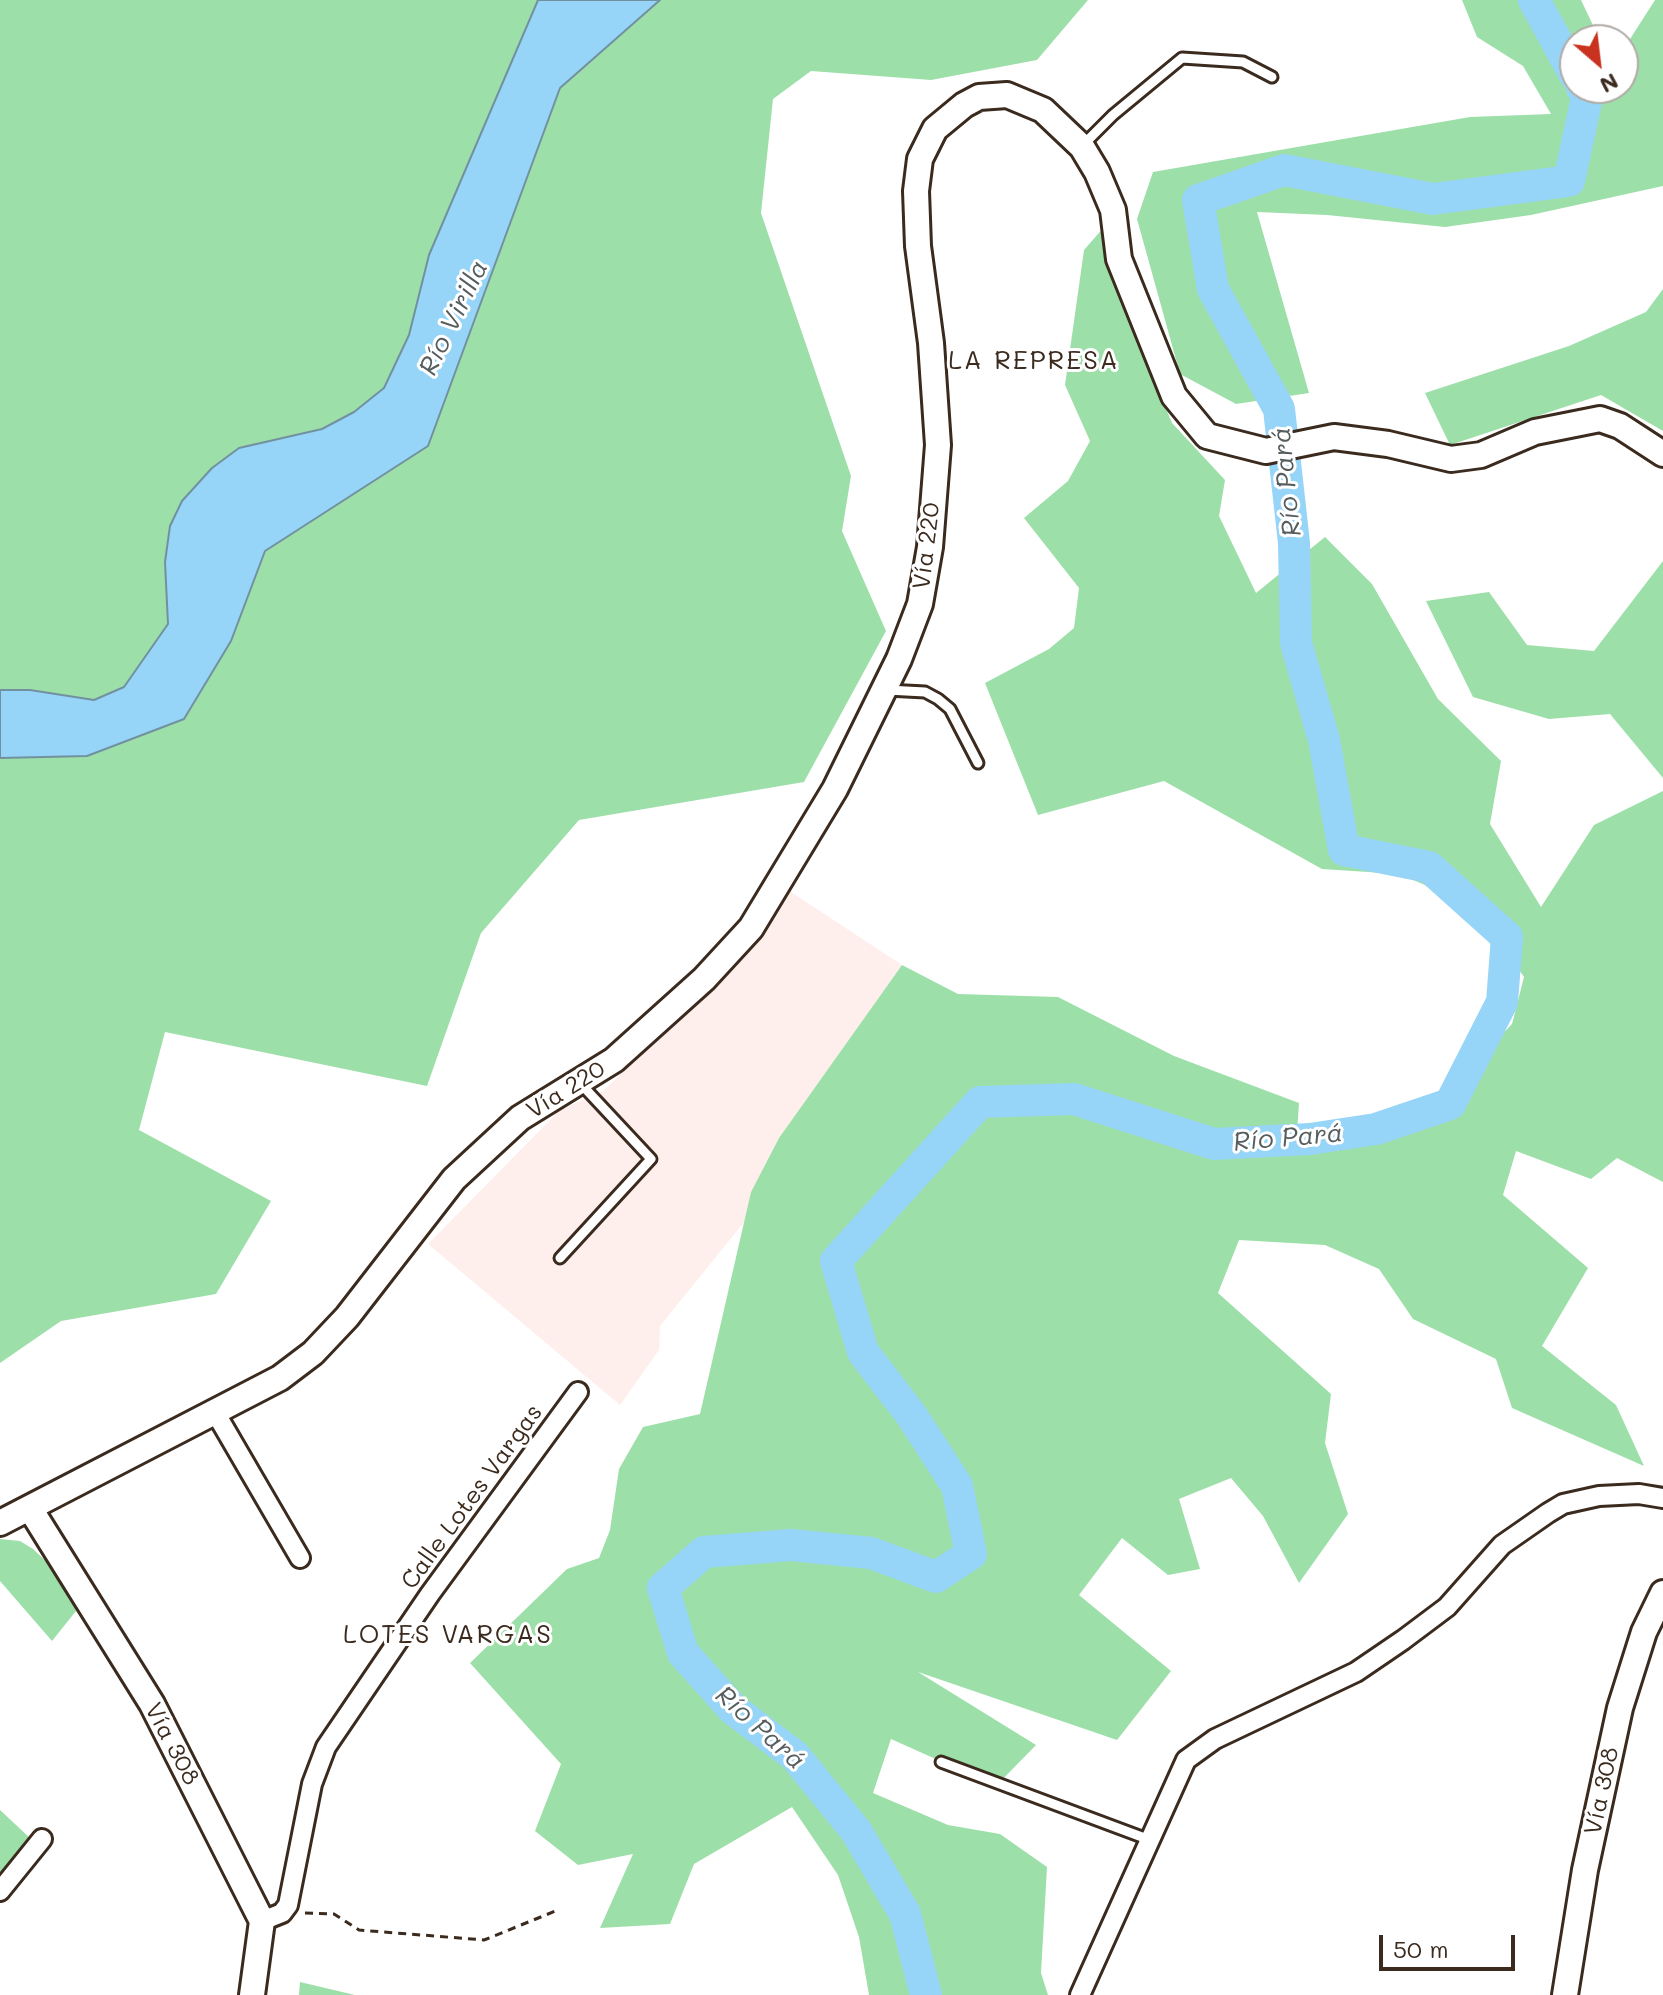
<!DOCTYPE html>
<meta charset="utf-8">
<style>
body{margin:0}
#map{position:relative;width:1663px;height:1995px;overflow:hidden;background:#fff;font-family:Mali,sans-serif}
canvas{display:block}
.north{position:absolute;left:1559px;top:24px;width:80px;height:80px;box-sizing:border-box;background:#fff;border:2px solid #b1aaa5;border-radius:50%;rotate:152deg;font-size:22px;font-weight:700;line-height:32px;text-align:center;color:#3b2a1e}
.north::after{content:'';display:block;margin:auto;width:28px;height:36px;background:#c8321e;clip-path:polygon(50% 0,100% 100%,50% 72%,0 100%)}
.scale{position:absolute;left:1379px;top:1935px;width:136px;height:36px;box-sizing:border-box;border:4px solid #3b2a1e;border-top:0;padding-left:10px;font-size:24px;line-height:28px;white-space:nowrap;color:#3b2a1e;-webkit-text-stroke:6px #fff;paint-order:stroke}
</style>
<div id="map">
<canvas width="1663" height="1995"></canvas>
<div class="north">N</div>
<div class="scale">50 m</div>
</div>
<script>
const c = document.querySelector('canvas').getContext('2d');
c.lineJoin = 'round';
function fillPath(path, color) {
  c.fillStyle = color;
  c.fill(path, 'evenodd');
}
function shape(rows) {
  const path = new Path2D();
  for (const r of rows) {
    path.moveTo(r[0], r[1]);
    for (let i = 2; i < r.length; i += 2) path.lineTo(r[i], r[i + 1]);
  }
  return path;
}
function stroke(path, color, width, dash) {
  c.strokeStyle = color;
  c.lineWidth = width;
  c.lineCap = dash ? 'butt' : 'round';
  c.setLineDash(dash || []);
  c.stroke(path);
}
function label(font, color, halo, rows, align = 'center') {
  c.font = font + ' Mali,sans-serif';
  c.lineWidth = 6;
  c.setLineDash([]);
  c.textBaseline = 'middle';
  c.strokeStyle = halo;
  c.fillStyle = color;
  for (const [text, x, y, turn = 0] of rows) {
    c.save();
    c.translate(x, y);
    c.rotate((+turn || 0) * Math.PI / 180);
    c.textAlign = isNaN(turn) ? turn : align;
    if (halo) c.strokeText(text, 0, 0);
    c.fillText(text, 0, 0);
    c.restore();
  }
}
fillPath(shape([
 [788,890,902,965,779,1138,751,1192,745,1221,660,1326,659,1350,620,1405,428,1244,560,1110,603,1091,654,1042]
]), '#feefec');
fillPath(shape([
 [0,0,538,0,429,255,410,335,384,388,354,412,322,429,239,448,212,468,182,501,165,562,169,623,124,687,94,700,30,690,0,690],
 [660,0,1088,0,1037,60,931,80,811,71,773,99,761,213,851,476,842,531,886,631,804,782,579,820,481,933,427,1086,165,1032,139,1130,271,1201,216,1294,61,1321,0,1363,0,758,87,756,231,641,265,551,428,446,560,88],
 [1462,0,1581,0,1600,40,1575,40,1575,88,1623,88,1623,50,1655,0,1663,0,1663,186,1531,215,1445,227,1327,215,1257,212,1309,393,1236,404,1180,374,1137,219,1153,172,1470,117,1551,114,1523,66,1477,37],
 [1105,226,1128,319,1172,423,1225,480,1219,516,1256,593,1325,537,1372,584,1438,699,1501,761,1490,824,1541,907,1594,825,1663,791,1663,1182,1617,1158,1591,1179,1516,1151,1503,1195,1588,1268,1542,1346,1616,1405,1644,1466,1512,1408,1496,1359,1413,1319,1379,1269,1325,1245,1239,1240,1218,1293,1331,1394,1325,1443,1348,1514,1299,1583,1263,1516,1231,1478,1179,1499,1200,1569,1168,1575,1122,1538,1079,1595,1171,1671,1117,1740,918,1672,1036,1745,996,1786,891,1739,873,1793,948,1825,1000,1834,1047,1867,1041,1973,1048,1995,869,1995,859,1937,838,1875,792,1807,694,1864,670,1924,600,1928,633,1854,578,1865,535,1831,561,1764,470,1663,567,1569,599,1558,610,1530,619,1469,643,1427,700,1414,751,1192,779,1138,902,965,958,994,1058,997,1174,1056,1299,1103,1296,1148,1437,1101,1512,1024,1524,977,1496,936,1425,885,1399,874,1322,869,1164,781,1038,815,985,683,1049,649,1074,628,1079,588,1024,518,1068,481,1090,441,1065,385,1084,250],
 [1663,289,1663,431,1601,395,1450,445,1425,393,1569,346,1646,312],
 [1663,561,1663,778,1610,714,1549,719,1473,697,1426,601,1489,592,1527,645,1594,651],
 [0,1539,20,1541,33,1549,51,1566,69,1592,76,1611,52,1641,0,1581],
 [0,1810,31,1839,0,1879],
 [300,1982,355,1995,299,1995]
]), '#9ddfa9');
const water = shape([
 [538,0,660,0,560,88,428,446,265,551,231,641,184,719,87,756,0,758,0,690,30,690,94,700,124,687,168,624,165,562,170,526,182,501,212,468,239,448,322,429,354,412,384,388,409,335,429,255,538,0]
]);
fillPath(water, '#96d5f7');
stroke(water, '#7291a0', 2);
stroke(shape([
 [1534,0,1575,75],
 [926,1995,905,1914,856,1831,795,1756,733,1709,683,1653,663,1588,704,1552,791,1545,871,1553,936,1577,971,1554,957,1486,912,1416,863,1352,836,1261,980,1102,1074,1099,1214,1144,1310,1139,1376,1129,1450,1104,1502,1002,1507,937,1429,867,1344,850,1324,740,1296,643,1294,543,1279,409,1213,289,1198,200,1284,170,1433,199,1569,181,1587,97,1582,88]
]), '#96d5f7', 32);
const lane = shape([
 [1084,144,1113,115,1182,58,1243,62,1272,77],
 [887,690,925,692,938,699,950,709,978,763],
 [560,1258,651,1159,580,1083],
 [941,1762,1150,1840]
]);
const street = shape([
 [215,1412,300,1558],
 [0,1891,42,1839],
 [262,1921,282,1913,288,1905,312,1784,326,1747,430,1594,578,1392],
 [1080,1995,1186,1760,1215,1739,1356,1672,1403,1640,1447,1607,1502,1545,1548,1513,1563,1504,1599,1496,1639,1494,1663,1498]
]);
const secondary = shape([
 [31,1510,152,1704,262,1921,252,1995],
 [0,1523,280,1378,313,1353,347,1317,454,1179,520,1118,614,1060,704,979,751,928,835,789,899,659,920,604,930,547,938,445,931,343,918,246,916,191,920,159,935,129,964,105,979,97,1007,95,1043,110,1082,147,1097,172,1113,210,1119,259,1174,396,1207,436,1266,451,1334,437,1388,444,1451,459,1481,455,1535,432,1600,419,1620,426,1663,454],
 [1565,1995,1585,1870,1620,1708,1644,1632,1663,1593]
]);
stroke(lane, '#3b2a1e', 15);
stroke(street, '#3b2a1e', 24);
stroke(secondary, '#3b2a1e', 30);
stroke(shape([
 [305,1913,334,1914,359,1930,484,1940,558,1910]
]), '#3b2a1e', 3, [8, 6]);
stroke(lane, '#fff', 9);
stroke(street, '#fff', 18);
stroke(secondary, '#fff', 24);
label('24px', '#3b2a1e', '#fff', [
 ["Vía 220",927,546,-83],
 ["Vía 220",566,1090,-32],
 ["Calle Lotes Vargas",472,1497,-54],
 ["Vía 308",172,1744,62],
 ["Vía 308",1602,1791,-78]
]);
label('italic 26px', '#565d5f', '#fff', [
 ["Río Virilla",454,318,-64],
 ["Río Pará",1287,482,-96],
 ["Río Pará",1288,1138,-5],
 ["Río Pará",760,1728,42]
]);
c.letterSpacing = '2px';
label('26px', '#3b2a1e', '#fff', [
 ["LA REPRESA",1034,361],
 ["LOTES VARGAS",448,1635]
]);
c.letterSpacing = '0px';
</script>
